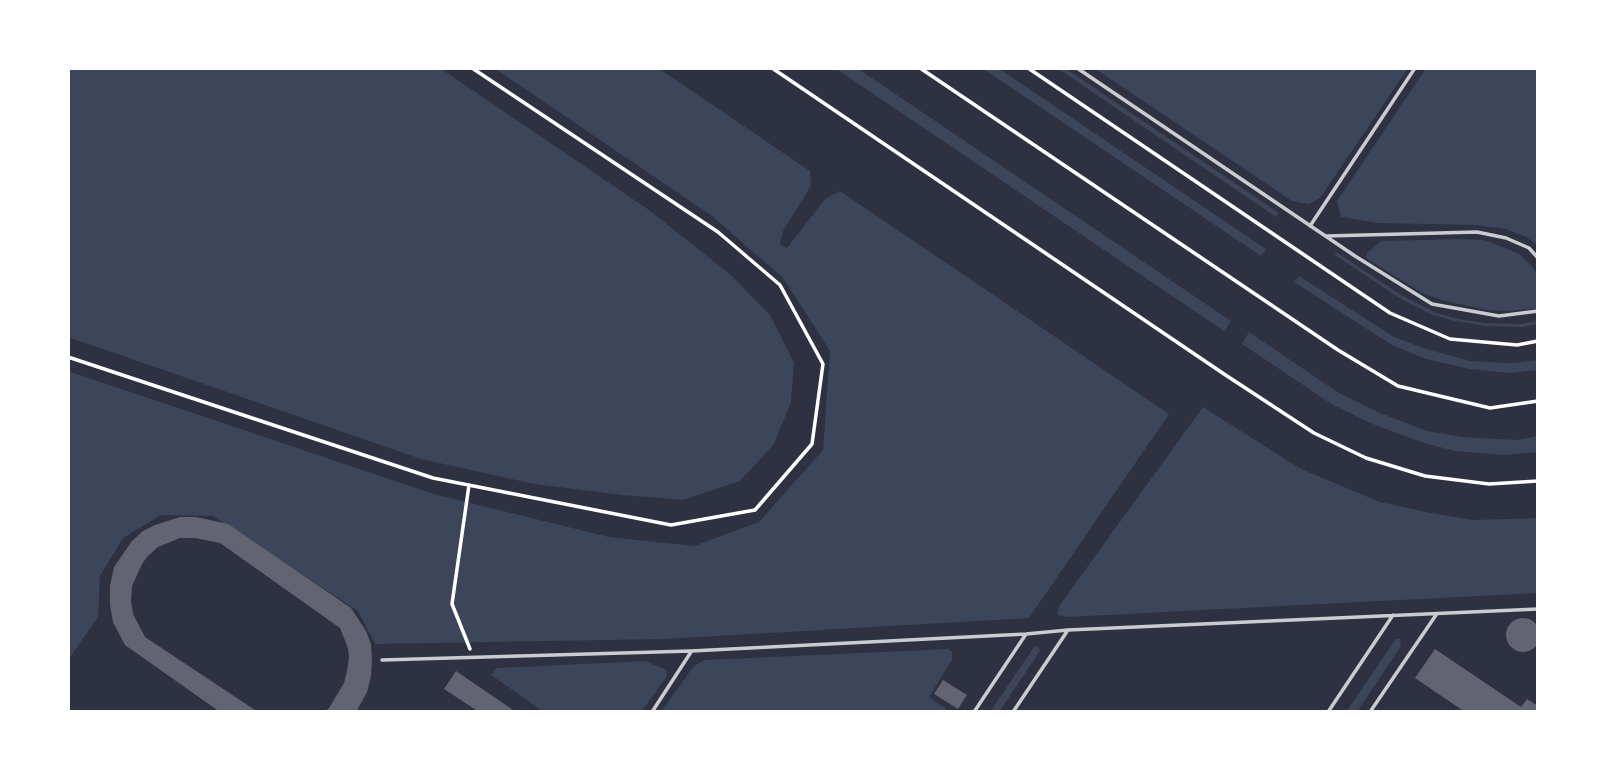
<!DOCTYPE html>
<style>
body{margin:0}
#map{position:relative;width:1606px;height:780px;overflow:hidden;background:#2d3142;font-family:"Sofia Sans Condensed",sans-serif}
canvas{display:block}
.frame{position:absolute;inset:0;border:70px solid #fff;pointer-events:none}
</style>
<div id="map">
<canvas width="1606" height="780"></canvas>
<div class="frame"></div>
</div>
<script>
const c = document.querySelector('canvas').getContext('2d');
c.lineJoin = 'round';
function fillPath(path, color) {
  c.fillStyle = color;
  c.fill(path, 'evenodd');
}
function shape(rows) {
  const path = new Path2D();
  for (const r of rows) {
    if (r.length === 3) {
      path.moveTo(r[0] + r[2], r[1]);
      path.arc(r[0], r[1], r[2], 0, 2 * Math.PI);
      continue;
    }
    path.moveTo(r[0], r[1]);
    for (let i = 2; i < r.length; i += 2) path.lineTo(r[i], r[i + 1]);
  }
  return path;
}
function stroke(path, color, width, dash) {
  c.strokeStyle = color;
  c.lineWidth = width;
  c.lineCap = dash ? 'butt' : 'round';
  c.setLineDash(dash || []);
  c.stroke(path);
}
fillPath(shape([
 [68,68,440,68,649,210,731,275,770,315,794,363,791,402,774,444,740,481,683,500,622,495,534,484,421,459,68,337],
 [494,68,658,68,810,171,811,186,783,231,780,244,787,248,825,199,840,191,1169,414,1029,618,665,639,375,644,358,611,213,516,161,515,123,538,100,576,98,617,68,660,68,371,434,494,609,537,694,546,759,522,823,450,830,351,783,278,712,216],
 [835,68,857,68,1231,321,1224,331],
 [982,68,998,68,1266,249,1261,256],
 [1057,68,1065,68,1279,213,1276,217],
 [1094,68,1408,68,1320,198,1313,202,1308,204,1292,201],
 [1426,68,1538,68,1538,246,1526,237,1506,229,1476,225,1379,223,1341,217,1337,201],
 [1460,239,1484,240,1518,253,1532,266,1538,275,1538,308,1511,311,1487,310,1445,301,1422,293,1366,258,1367,253,1381,241],
 [1336,252,1401,295,1434,312,1458,319,1485,323,1520,324,1538,321,1538,324,1523,327,1486,326,1455,321,1433,315,1401,299,1335,255],
 [1299,276,1394,337,1429,350,1471,361,1511,363,1538,360,1538,370,1510,373,1470,369,1426,359,1392,345,1294,282],
 [1249,332,1339,393,1380,413,1427,431,1462,437,1516,440,1538,436,1538,452,1504,455,1455,451,1424,443,1375,425,1333,405,1242,344],
 [1203,407,1301,469,1380,502,1426,512,1473,520,1538,518,1538,593,1067,617,1057,615,1059,606],
 [1396,639,1400,639,1401,646,1357,712,1346,712],
 [1037,646,1039,648,1040,651,999,712,990,712,1034,647],
 [948,649,952,652,952,660,929,697,950,712,661,712,693,667,704,660],
 [646,661,666,670,667,676,641,712,544,712,491,675,497,668]
]), '#3c4559');
fillPath(shape([
 [180,517,196,517,228,524,351,608,366,631,371,644,372,659,371,676,367,692,356,712,324,712,329,708,344,683,347,671,349,658,348,648,340,628,220,543,195,538,180,538,158,547,147,557,142,564,132,586,131,601,133,614,145,637,258,712,220,712,125,645,113,622,110,605,110,586,114,567,132,541,143,531,155,525],
 [1523,635,17],
 [1435,649,1521,707,1527,699,1538,706,1538,712,1465,712,1415,678],
 [456,671,516,712,479,712,444,689],
 [943,680,967,695,958,709,934,694]
]), '#626471');
stroke(shape([
 [772,68,1224,374,1314,433,1366,458,1425,476,1489,484,1538,481],
 [920,68,1338,350,1398,386,1490,408,1538,401],
 [1028,68,1390,313,1450,339,1517,345,1538,341],
 [68,357,433,478,671,525,755,510,812,444,823,364,780,285,718,232,472,68],
 [469,485,452,604,470,649]
]), '#fff', 3.5);
stroke(shape([
 [1077,68,1355,256,1432,304,1499,316,1538,311],
 [1310,226,1415,68],
 [1327,236,1477,232,1506,238,1529,248,1538,258],
 [382,660,691,651,1026,634,1068,630,1538,609],
 [652,712,691,652],
 [974,712,1026,634],
 [1013,712,1068,630],
 [1328,712,1393,615],
 [1370,712,1436,615]
]), '#caccd0', 3.5);
</script>
